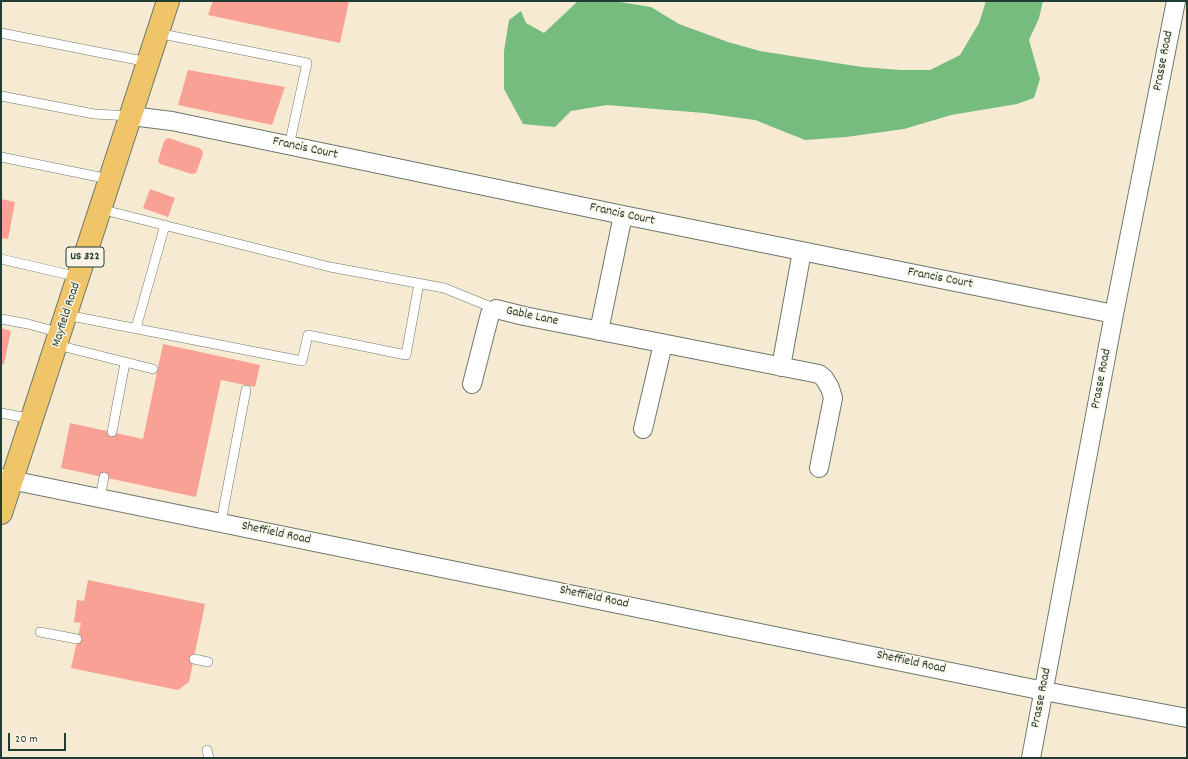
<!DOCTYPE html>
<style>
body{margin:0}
#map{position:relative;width:1188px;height:759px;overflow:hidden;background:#f6ead2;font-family:Dekko,sans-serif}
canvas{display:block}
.frame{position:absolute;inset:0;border:2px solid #1f3d34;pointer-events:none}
.scale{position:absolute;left:8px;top:733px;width:58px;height:18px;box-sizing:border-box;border:2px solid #1f3d34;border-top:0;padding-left:5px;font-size:12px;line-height:14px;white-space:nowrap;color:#1f3d34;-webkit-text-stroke:3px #fcf5e5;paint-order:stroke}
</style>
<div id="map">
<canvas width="1188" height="759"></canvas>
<div class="frame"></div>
<div class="scale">20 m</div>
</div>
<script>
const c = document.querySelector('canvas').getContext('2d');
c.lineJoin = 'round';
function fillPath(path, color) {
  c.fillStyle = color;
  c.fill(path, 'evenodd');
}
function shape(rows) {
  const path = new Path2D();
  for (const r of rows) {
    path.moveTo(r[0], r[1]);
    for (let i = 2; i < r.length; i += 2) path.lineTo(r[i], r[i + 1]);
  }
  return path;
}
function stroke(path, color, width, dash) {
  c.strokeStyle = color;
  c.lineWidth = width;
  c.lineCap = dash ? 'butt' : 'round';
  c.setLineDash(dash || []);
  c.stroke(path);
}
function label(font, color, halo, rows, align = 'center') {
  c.font = font + ' Dekko,sans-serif';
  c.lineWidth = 3;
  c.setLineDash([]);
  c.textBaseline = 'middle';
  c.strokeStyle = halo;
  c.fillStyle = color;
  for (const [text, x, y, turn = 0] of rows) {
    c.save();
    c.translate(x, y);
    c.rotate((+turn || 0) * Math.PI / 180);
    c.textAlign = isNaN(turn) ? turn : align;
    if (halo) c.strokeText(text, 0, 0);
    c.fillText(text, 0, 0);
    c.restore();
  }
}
fillPath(shape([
 [578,1,614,1,651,7,679,24,728,42,760,51,862,67,901,70,930,70,960,55,979,23,986,1,1043,1,1039,18,1029,40,1040,79,1034,98,1017,104,951,115,904,129,846,137,805,140,755,120,704,113,607,105,571,111,555,127,523,124,504,89,504,51,509,20,521,11,526,23,544,33]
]), '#77bc7f');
fillPath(shape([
 [213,1,349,1,340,43,208,15],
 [188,70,285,87,272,125,178,105],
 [168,138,199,148,202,150,203,154,196,173,192,174,160,164,158,161,164,141],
 [150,189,175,198,168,217,143,208],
 [1,199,15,202,8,239,1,238],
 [1,328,11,331,4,364,1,364],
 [163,344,260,365,255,387,221,380,196,497,61,468,70,423,143,439],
 [88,580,205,604,189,682,178,690,71,668,81,623,74,622,77,600,84,601]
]), '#f8a194');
const lane = shape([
 [1,33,148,62],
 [157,33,307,63,289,146],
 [1,96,94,114,131,116],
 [1,157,109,179],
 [100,209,330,267,444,288,496,309],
 [1,259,79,277],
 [66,315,302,361,308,335,406,355,419,283],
 [1,319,28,324,61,333],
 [136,328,165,225],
 [57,345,153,369],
 [1,413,32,419],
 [112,432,125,363],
 [100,498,104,477],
 [221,522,246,390],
 [40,632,77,639],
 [194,659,208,662],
 [207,750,209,758]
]);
const street = shape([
 [131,116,172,121,623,215,1114,314],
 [599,331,623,215],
 [781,367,802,251],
 [472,384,490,314,496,309,524,316,819,374,824,378,830,388,833,398,819,468],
 [643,429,663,344],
 [1,478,1044,691,1187,718],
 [1031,758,1114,314,1176,1]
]);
const primary = shape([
 [1,513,168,1]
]);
stroke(lane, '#6a7a6b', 10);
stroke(street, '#6a7a6b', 20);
stroke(primary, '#6a7a6b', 24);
stroke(lane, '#fff', 9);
stroke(street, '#fff', 18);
stroke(primary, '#f0c469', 22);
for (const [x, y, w] of [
 [85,257,38]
]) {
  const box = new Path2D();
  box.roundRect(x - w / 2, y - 10, w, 20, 3);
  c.fillStyle = '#fcf5e5';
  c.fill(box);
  stroke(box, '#1f3d34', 1);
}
label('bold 12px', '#1f3d34', null, [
 ["US 322",85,257]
]);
label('13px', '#1f3d34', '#fcf5e5', [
 ["Prasse Road",1164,61,-79],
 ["Francis Court",305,149,12],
 ["Francis Court",622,215,12],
 ["Francis Court",940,279,11],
 ["Mayfield Road",67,315,-72],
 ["Gable Lane",532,317,12],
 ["Prasse Road",1102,379,-79],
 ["Sheffield Road",276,534,12],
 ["Sheffield Road",594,598,12],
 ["Sheffield Road",911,663,12],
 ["Prasse Road",1042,698,-79]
]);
</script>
